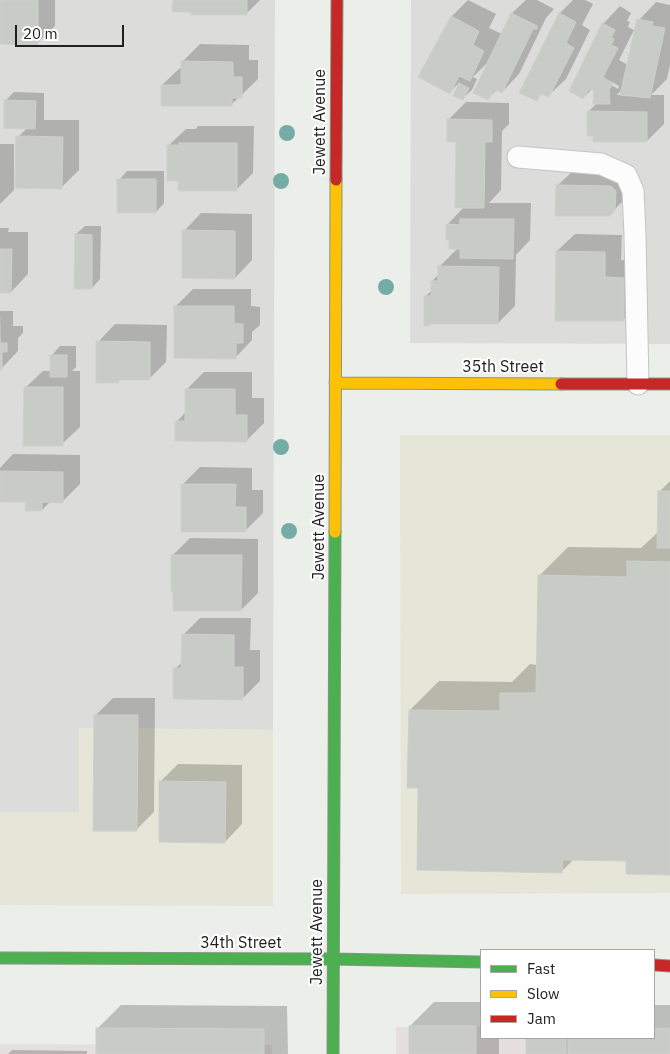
<!DOCTYPE html>
<style>
body{margin:0}
#map{position:relative;width:670px;height:1054px;overflow:hidden;background:#ebeee9;font-family:"IBM Plex Sans",sans-serif}
canvas{display:block}
.legend{position:absolute;left:480px;top:949px;width:175px;height:90px;box-sizing:border-box;background:#fff;border:1px solid #a6a6a6;margin:0;padding:6px 9px;list-style:none;font-size:15px;color:#202020}
.legend li{display:flex;align-items:center;gap:10px;height:25px}
.legend b{width:25px;border:1px solid #a6a6a6}
.scale{position:absolute;left:15px;top:25px;width:109px;height:22px;box-sizing:border-box;border:2px solid #202020;border-top:0;padding-left:6px;font-size:15px;line-height:18px;white-space:nowrap;color:#202020;-webkit-text-stroke:4px #fff;paint-order:stroke}
</style>
<div id="map">
<canvas width="670" height="1054"></canvas>
<ul class="legend">
<li><b style="height:6px;background:#4caf50"></b>Fast</li>
<li><b style="height:6px;background:#ffc107"></b>Slow</li>
<li><b style="height:6px;background:#c62828"></b>Jam</li>
</ul>
<div class="scale">20 m</div>
</div>
<script>
const c = document.querySelector('canvas').getContext('2d');
c.lineJoin = 'round';
function fillPath(path, color) {
  c.fillStyle = color;
  c.fill(path, 'evenodd');
}
function shape(rows) {
  const path = new Path2D();
  for (const r of rows) {
    path.moveTo(r[0], r[1]);
    for (let i = 2; i < r.length; i += 2) path.lineTo(r[i], r[i + 1]);
  }
  return path;
}
function stroke(path, color, width, dash) {
  c.strokeStyle = color;
  c.lineWidth = width;
  c.lineCap = dash ? 'butt' : 'round';
  c.setLineDash(dash || []);
  c.stroke(path);
}
function label(font, color, halo, rows, align = 'center') {
  c.font = font + ' "IBM Plex Sans",sans-serif';
  c.lineWidth = 4;
  c.setLineDash([]);
  c.textBaseline = 'middle';
  c.strokeStyle = halo;
  c.fillStyle = color;
  for (const [text, x, y, turn = 0] of rows) {
    c.save();
    c.translate(x, y);
    c.rotate((+turn || 0) * Math.PI / 180);
    c.textAlign = isNaN(turn) ? turn : align;
    if (halo) c.strokeText(text, 0, 0);
    c.fillText(text, 0, 0);
    c.restore();
  }
}
fillPath(shape([
 [0,0,275,0,273,730,79,728,79,812,0,812],
 [411,0,670,0,670,344,410,343]
]), '#dcddda');
fillPath(shape([
 [400,435,670,435,670,893,401,894],
 [79,728,273,730,273,906,0,905,0,812,79,812]
]), '#e5e5d8');
fillPath(shape([
 [396,1027,481,1027,481,1038,654,1038,654,1027,670,1027,670,1054,396,1054],
 [0,1044,272,1045,272,1054,0,1054]
]), '#e5dfdd');
fillPath(shape([
 [0,0,55,0,55,26,37,43,0,43],
 [174,0,260,0,246,14,192,11],
 [468,0,496,14,489,28,502,34,512,13,526,0,537,0,554,9,546,18,519,74,502,92,497,89,488,98,490,60,473,77,477,79,472,90,463,98,455,95,460,82,450,92,420,77,452,16],
 [573,0,585,0,593,4,582,25,590,30,566,79,548,96,542,94,536,100,521,92,560,13],
 [656,2,670,5,670,65,667,79,651,95,664,95,664,124,647,141,588,112,598,102,595,90,592,89,583,98,603,24,620,6,631,13,627,21,630,22,628,27,634,30,619,60,628,65,639,20],
 [610,81,619,86,618,89,610,84],
 [622,89,621,95,617,95],
 [200,44,249,45,249,60,258,60,258,79,231,105,162,85,180,68,182,68,182,62],
 [14,92,44,93,44,120,79,120,79,170,61,188,18,137,27,128,5,101],
 [466,102,509,103,509,124,502,131,501,190,489,203,531,203,530,240,516,255,515,306,498,323,432,322,430,324,425,297,432,290,432,281,439,274,439,267,458,248,450,239,447,225,464,207,457,140,448,120],
 [198,126,254,126,253,173,236,190,180,179,168,146,186,129,196,129],
 [0,144,14,144,14,190,0,204],
 [575,169,628,169,627,197,609,215,557,186],
 [127,171,164,171,164,203,156,212,119,180],
 [201,213,252,214,252,260,235,278,184,231],
 [85,226,101,226,100,279,92,288,76,234],
 [0,228,9,228,8,232,28,232,28,274,11,292,0,291],
 [575,234,622,235,621,260,640,261,640,303,623,320,557,251],
 [193,289,251,289,251,306,260,307,260,325,252,332,252,340,235,358,176,306],
 [0,311,13,311,13,326,23,326,23,333,18,338,18,351,1,369],
 [115,324,167,325,166,362,149,379,121,378,118,381,98,342],
 [60,346,76,346,76,367,72,371,80,371,80,427,62,444,25,388,43,371,51,371,52,355],
 [204,372,252,372,252,398,264,398,264,423,246,441,176,422,187,411,187,389],
 [13,454,80,455,80,484,63,501,51,501,42,510,27,501,0,501,0,468],
 [200,467,252,468,252,490,263,490,263,513,245,531,183,484],
 [670,481,670,873,627,860,574,859,562,871,419,787,410,710,439,681,512,682,530,664,537,665,539,576,568,547,641,548,657,533,659,533,660,491],
 [190,538,258,539,258,593,241,610,175,591,173,555],
 [200,618,251,618,250,650,260,650,260,681,242,699,175,669,183,661,183,635],
 [113,698,155,698,154,812,136,830,95,716],
 [178,764,242,765,242,824,225,842,160,782],
 [434,1002,481,1002,481,1038,499,1038,499,1054,410,1054,410,1026],
 [121,1005,287,1006,288,1054,97,1054,97,1029],
 [654,1005,670,1005,670,1054,527,1054,527,1038,654,1038],
 [12,1050,87,1051,87,1054,8,1054]
]), '#0003');
const building = shape([
 [0,0,38,0,38,45,0,44,0,0],
 [173,0,247,0,247,15,191,15,191,12,172,12,173,0],
 [511,13,537,26,537,29,533,29,502,93,494,89,488,100,473,93,511,13],
 [559,13,576,22,566,43,574,48,549,97,541,94,537,101,519,93,559,13],
 [451,16,479,31,473,45,484,51,470,81,459,76,450,94,418,77,451,16],
 [637,19,653,22,652,26,665,28,650,98,620,95,637,19],
 [602,23,615,30,611,38,614,39,611,45,618,48,603,77,613,84,609,90,610,104,593,104,594,91,589,89,583,99,569,91,602,23],
 [181,61,233,62,233,77,242,77,242,98,232,98,232,106,161,106,161,85,181,85,181,61],
 [459,83,469,88,463,100,453,96,459,83],
 [4,100,36,101,35,129,4,128,4,100],
 [587,111,647,112,647,142,593,142,593,136,587,136,587,111],
 [447,119,492,120,492,142,485,142,484,208,455,208,456,142,447,142,447,119],
 [16,136,63,137,62,189,15,188,16,136],
 [179,143,237,143,237,191,178,191,178,181,167,181,167,145,179,145,179,143],
 [117,179,156,179,156,213,117,213,117,179],
 [556,185,611,186,616,191,615,210,610,216,555,216,556,185],
 [460,219,514,219,513,259,460,258,460,249,449,249,449,240,446,240,446,224,460,225,460,219],
 [182,230,235,231,235,279,182,278,182,230],
 [75,234,92,235,92,289,74,289,75,234],
 [0,249,12,249,11,293,0,293,0,249],
 [556,251,605,252,605,277,624,278,624,321,555,321,556,251],
 [438,266,499,267,498,324,430,324,430,326,424,326,424,296,431,296,431,281,438,281,438,266],
 [174,306,234,306,234,323,243,324,243,343,236,343,236,359,174,358,174,306],
 [96,341,150,342,150,380,119,380,119,383,96,383,96,341],
 [0,343,7,343,7,352,2,352,2,370,0,370,0,343],
 [50,355,67,355,67,377,50,377,50,355],
 [24,387,63,387,63,446,23,446,24,387],
 [185,389,235,389,235,415,247,415,247,442,175,441,175,421,185,421,185,389],
 [0,471,63,472,63,503,42,502,42,511,25,511,26,502,0,502,0,471],
 [181,484,236,484,235,507,246,507,246,532,181,532,181,484],
 [658,491,670,491,670,548,657,548,658,491],
 [171,555,242,555,241,611,173,611,173,592,171,592,171,555],
 [627,561,670,562,670,875,626,874,626,861,563,860,562,873,417,870,418,788,407,788,409,710,500,711,500,693,536,693,538,575,627,577,627,561],
 [182,634,234,635,234,667,243,667,243,700,173,699,173,668,181,668,182,634],
 [94,715,138,715,137,831,93,831,94,715],
 [159,781,226,782,225,843,159,842,159,781],
 [409,1026,476,1026,476,1054,409,1054,409,1026],
 [96,1028,264,1029,264,1054,96,1054,96,1028],
 [654,1028,670,1028,670,1054,568,1054,568,1038,654,1038,654,1028],
 [526,1038,566,1038,566,1054,526,1054,526,1038]
]);
fillPath(building, '#c9cbc6');
stroke(building, '#ced1ca', 1);
const lane = shape([
 [518,157,601,164,626,175,633,191,635,235,638,384]
]);
const fast = shape([
 [0,958,333,959,481,962],
 [333,1054,335,532]
]);
const slow = shape([
 [335,383,561,384],
 [335,532,336,180]
]);
const jam = shape([
 [336,180,337,0],
 [561,384,670,384],
 [654,965,670,966]
]);
stroke(lane, '#c4c5c3', 23);
stroke(fast, '#849782', 13);
stroke(slow, '#849782', 13);
stroke(jam, '#849782', 13);
stroke(lane, '#fcfcfc', 21);
stroke(fast, '#4caf50', 11);
stroke(slow, '#ffc107', 11);
stroke(jam, '#c62828', 11);
c.fillStyle = '#75ada6';
for (const [x, y] of [
 [287,133],
 [281,181],
 [386,287],
 [281,447],
 [289,531]
]) {
  c.beginPath();
  c.arc(x, y, 8, 0, 2 * Math.PI);
  c.fill();
}
label('16px', '#202020', '#fff', [
 ["Jewett Avenue",320,122,-90],
 ["35th Street",503,367],
 ["Jewett Avenue",319,527,-90],
 ["Jewett Avenue",317,932,-90],
 ["34th Street",241,943]
]);
</script>
